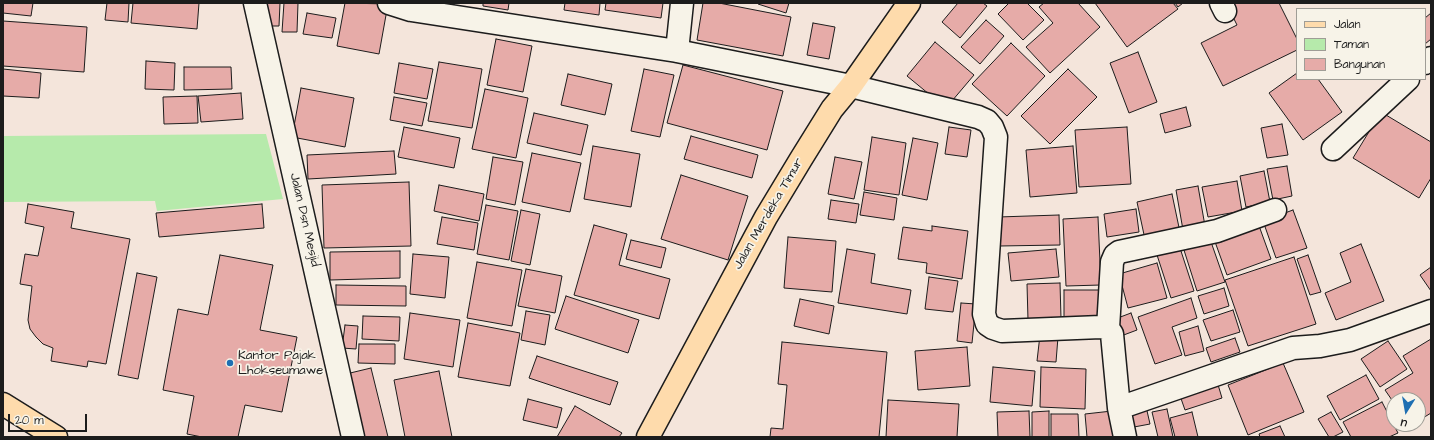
<!DOCTYPE html>
<style>
body{margin:0}
#map{position:relative;width:1434px;height:440px;overflow:hidden;background:#f4e5db;font-family:"Architects Daughter",sans-serif}
canvas{display:block}
.frame{position:absolute;inset:0;border:4px solid #1c1c1c;pointer-events:none}
.legend{position:absolute;left:1296px;top:8px;width:130px;height:72px;box-sizing:border-box;background:#f7f3e8;border:1px solid #9f9d96;margin:0;padding:5px 7px;list-style:none;font-size:12px;color:#1c1c1c}
.legend li{display:flex;align-items:center;gap:8px;height:20px}
.legend b{width:20px;border:1px solid #9f9d96}
.north{position:absolute;left:1386px;top:392px;width:40px;height:40px;box-sizing:border-box;background:#f7f3e8;border:1px solid #9f9d96;border-radius:50%;rotate:191deg;font-size:11px;font-weight:700;line-height:16px;text-align:center;color:#1c1c1c}
.north::after{content:'';display:block;margin:auto;width:14px;height:18px;background:#1f6fb2;clip-path:polygon(50% 0,100% 100%,50% 72%,0 100%)}
.scale{position:absolute;left:8px;top:414px;width:79px;height:18px;box-sizing:border-box;border:2px solid #1c1c1c;border-top:0;padding-left:5px;font-size:12px;line-height:14px;white-space:nowrap;color:#1c1c1c;-webkit-text-stroke:3px #f7f3e8;paint-order:stroke}
</style>
<div id="map">
<canvas width="1434" height="440"></canvas>
<div class="frame"></div>
<ul class="legend">
<li><b style="height:5px;background:#fedbac"></b>Jalan</li>
<li><b style="height:11px;background:#b6eaab"></b>Taman</li>
<li><b style="height:11px;background:#e6aba8"></b>Bangunan</li>
</ul>
<div class="north">U</div>
<div class="scale">20 m</div>
</div>
<script>
const c = document.querySelector('canvas').getContext('2d');
c.lineJoin = 'round';
function fillPath(path, color) {
  c.fillStyle = color;
  c.fill(path, 'evenodd');
}
function shape(rows) {
  const path = new Path2D();
  for (const r of rows) {
    path.moveTo(r[0], r[1]);
    for (let i = 2; i < r.length; i += 2) path.lineTo(r[i], r[i + 1]);
  }
  return path;
}
function stroke(path, color, width, dash) {
  c.strokeStyle = color;
  c.lineWidth = width;
  c.lineCap = dash ? 'butt' : 'round';
  c.setLineDash(dash || []);
  c.stroke(path);
}
function label(font, color, halo, rows, align = 'center') {
  c.font = font + ' "Architects Daughter",sans-serif';
  c.lineWidth = 3.5;
  c.setLineDash([]);
  c.textBaseline = 'middle';
  c.strokeStyle = halo;
  c.fillStyle = color;
  for (const [text, x, y, turn = 0] of rows) {
    c.save();
    c.translate(x, y);
    c.rotate((+turn || 0) * Math.PI / 180);
    c.textAlign = isNaN(turn) ? turn : align;
    if (halo) c.strokeText(text, 0, 0);
    c.fillText(text, 0, 0);
    c.restore();
  }
}
fillPath(shape([
 [266,134,283,199,157,211,155,201,3,202,3,136]
]), '#b6eaab');
const building = shape([
 [3,3,33,3,31,16,3,13,3,3],
 [107,3,129,3,128,22,105,20,107,3],
 [133,3,199,3,197,29,131,23,133,3],
 [267,3,280,3,279,26,266,26,267,3],
 [284,3,298,3,297,32,282,32,284,3],
 [345,3,388,4,379,54,337,46,345,3],
 [483,3,509,3,508,10,483,6,483,3],
 [565,3,600,3,599,15,564,10,565,3],
 [606,3,663,3,661,18,605,10,606,3],
 [703,3,719,3,791,17,783,56,697,40,703,3],
 [758,3,789,3,786,13,758,4,758,3],
 [958,3,983,3,987,6,960,38,942,22,958,3],
 [1009,3,1027,3,1044,20,1023,40,998,14,1009,3],
 [1044,3,1078,3,1100,27,1050,73,1026,47,1053,23,1039,7,1044,3],
 [1095,3,1173,3,1178,9,1127,47,1095,3],
 [1175,3,1183,3,1178,7,1175,3],
 [1226,3,1279,3,1297,39,1297,50,1223,86,1201,43,1237,25,1226,3],
 [307,13,336,18,332,38,303,34,307,13],
 [1431,13,1431,39,1425,44,1425,18,1431,13],
 [986,20,1004,36,980,64,961,47,986,20],
 [3,21,87,27,84,72,3,66,3,21],
 [813,23,835,27,829,59,807,55,813,23],
 [496,39,532,46,523,92,487,85,496,39],
 [935,42,974,75,946,108,907,76,935,42],
 [1011,43,1045,76,1007,116,972,84,1011,43],
 [1138,52,1157,102,1129,113,1110,63,1138,52],
 [146,61,175,63,174,90,145,89,146,61],
 [439,62,482,69,472,128,428,121,439,62],
 [399,63,433,69,427,99,394,93,399,63],
 [683,65,783,91,767,150,667,123,683,65],
 [184,67,231,67,232,89,184,90,184,67],
 [3,69,41,73,39,98,3,96,3,69],
 [644,69,674,75,660,137,631,131,644,69],
 [1068,69,1097,97,1050,144,1021,116,1068,69],
 [1297,73,1297,79,1318,79,1342,112,1303,140,1269,93,1297,73],
 [568,74,612,84,605,115,561,105,568,74],
 [301,88,354,98,345,147,292,137,301,88],
 [485,89,528,98,516,158,472,149,485,89],
 [241,93,243,119,201,122,198,96,241,93],
 [197,96,198,123,164,124,163,97,197,96],
 [394,97,427,103,422,126,390,120,394,97],
 [1186,107,1191,126,1165,133,1160,114,1186,107],
 [1381,112,1431,142,1431,178,1419,198,1353,158,1381,112],
 [534,113,588,125,581,155,527,143,534,113],
 [1282,124,1288,155,1267,158,1261,128,1282,124],
 [404,127,460,138,454,168,398,157,404,127],
 [949,127,971,130,967,157,945,154,949,127],
 [1127,127,1131,184,1079,187,1075,130,1127,127],
 [691,136,758,155,752,178,684,159,691,136],
 [872,137,906,143,899,195,864,190,872,137],
 [913,138,938,143,927,200,902,195,913,138],
 [593,146,640,154,631,207,584,199,593,146],
 [1073,146,1077,193,1030,197,1026,150,1073,146],
 [394,151,396,174,308,179,307,155,394,151],
 [532,153,581,163,570,212,522,202,532,153],
 [493,157,523,162,515,205,486,199,493,157],
 [835,157,862,162,854,199,828,194,835,157],
 [1287,166,1292,196,1273,200,1267,169,1287,166],
 [1264,171,1270,202,1246,207,1240,176,1264,171],
 [681,175,748,196,728,260,661,239,681,175],
 [1237,181,1242,211,1208,217,1202,187,1237,181],
 [409,182,411,246,324,248,322,185,409,182],
 [439,185,484,194,479,221,434,211,439,185],
 [1198,186,1205,226,1183,230,1176,190,1198,186],
 [864,192,897,198,894,220,860,215,864,192],
 [1172,194,1181,237,1146,244,1137,202,1172,194],
 [831,200,859,204,856,223,828,219,831,200],
 [28,204,74,212,71,228,130,239,106,364,88,361,87,367,51,361,53,348,43,344,36,337,30,329,28,320,32,286,20,284,25,254,38,256,44,227,25,223,28,204],
 [262,204,264,228,159,237,156,213,262,204],
 [486,205,518,211,509,260,477,254,486,205],
 [1136,209,1139,232,1107,237,1104,214,1136,209],
 [521,210,540,214,530,265,511,261,521,210],
 [1293,210,1307,248,1276,258,1263,221,1293,210],
 [1059,215,1060,245,999,246,998,217,1059,215],
 [442,217,478,223,474,250,437,244,442,217],
 [1098,217,1101,285,1066,286,1063,219,1098,217],
 [1258,223,1271,259,1227,275,1214,239,1258,223],
 [594,225,627,234,619,265,670,279,659,319,574,295,594,225],
 [932,226,968,231,962,279,926,273,927,263,898,259,903,227,932,231,932,226],
 [788,237,836,241,832,292,784,288,788,237],
 [1210,239,1225,282,1197,291,1183,247,1210,239],
 [631,240,666,248,661,268,626,259,631,240],
 [1361,244,1384,301,1336,320,1325,293,1351,282,1340,253,1361,244],
 [1180,248,1194,291,1171,298,1157,255,1180,248],
 [847,249,875,254,871,283,911,290,907,314,838,303,847,249],
 [1056,249,1059,277,1011,281,1008,253,1056,249],
 [400,251,400,278,330,280,330,252,400,251],
 [413,254,449,257,445,298,410,294,413,254],
 [220,255,273,265,260,330,297,337,282,412,245,405,238,437,202,437,187,434,194,396,163,390,178,309,208,315,220,255],
 [1308,255,1321,292,1310,295,1297,259,1308,255],
 [1294,257,1316,324,1248,346,1225,280,1294,257],
 [477,262,522,270,512,326,467,318,477,262],
 [1157,263,1167,298,1128,308,1119,274,1157,263],
 [1431,267,1431,291,1420,275,1431,267],
 [526,269,562,276,555,313,518,306,526,269],
 [137,273,157,277,138,379,118,375,137,273],
 [929,277,958,281,953,312,925,309,929,277],
 [1060,283,1061,318,1028,320,1027,284,1060,283],
 [336,285,406,286,406,306,336,305,336,285],
 [1224,288,1229,306,1204,314,1198,296,1224,288],
 [1064,290,1102,290,1101,318,1064,318,1064,290],
 [566,296,639,320,628,353,555,329,566,296],
 [1191,298,1197,318,1172,327,1182,355,1155,364,1138,317,1191,298],
 [800,299,834,306,829,334,794,326,800,299],
 [961,303,976,304,972,343,957,341,961,303],
 [1233,310,1240,332,1211,341,1203,320,1233,310],
 [526,311,550,315,545,345,521,340,526,311],
 [410,313,460,320,453,367,404,359,410,313],
 [1131,313,1137,330,1121,336,1115,319,1131,313],
 [363,316,400,317,399,341,362,339,363,316],
 [468,323,520,333,510,386,458,377,468,323],
 [345,325,358,326,356,349,342,348,345,325],
 [1198,326,1204,351,1185,356,1179,332,1198,326],
 [1040,335,1058,337,1056,362,1037,361,1040,335],
 [1235,338,1240,352,1211,362,1206,348,1235,338],
 [1431,339,1431,413,1418,421,1418,400,1394,400,1394,403,1385,390,1413,373,1403,356,1431,339],
 [1388,341,1407,369,1380,387,1361,359,1388,341],
 [782,342,887,352,879,437,770,437,771,428,783,429,787,385,778,384,782,342],
 [359,344,395,344,395,364,358,363,359,344],
 [967,347,970,386,918,390,915,351,967,347],
 [537,356,618,382,610,405,529,378,537,356],
 [1283,363,1304,412,1248,435,1228,385,1283,363],
 [993,367,1035,371,1032,406,990,402,993,367],
 [1041,367,1086,369,1085,409,1040,407,1041,367],
 [371,368,388,437,361,437,346,374,371,368],
 [439,371,452,437,405,437,394,380,439,371],
 [1366,375,1379,399,1340,420,1327,396,1366,375],
 [1216,378,1222,398,1185,410,1178,390,1216,378],
 [528,399,562,408,557,428,523,420,528,399],
 [888,400,959,404,957,437,886,437,888,400],
 [1145,402,1150,424,1134,427,1130,405,1145,402],
 [1382,402,1398,433,1389,437,1351,437,1343,422,1382,402],
 [575,406,622,433,619,437,557,437,575,406],
 [1167,409,1173,437,1158,437,1152,412,1167,409],
 [1029,411,1030,437,998,437,997,412,1029,411],
 [1049,411,1049,437,1032,437,1032,412,1049,411],
 [1112,411,1114,437,1087,437,1085,414,1112,411],
 [1192,412,1198,437,1175,437,1170,418,1192,412],
 [1331,412,1343,432,1333,437,1329,437,1318,419,1331,412],
 [1051,414,1078,414,1079,437,1051,437,1051,414],
 [1280,426,1285,437,1260,437,1259,434,1280,426]
]);
fillPath(building, '#e6aba8');
stroke(building, '#1c1c1c', 1);
const minor = shape([
 [255,3,353,437],
 [389,3,411,10,677,51,851,86,978,117,987,121,992,127,996,137,984,314,987,324,993,328,1002,331,1101,327,1108,328,1112,334,1119,408,1125,437],
 [1221,3,1225,11],
 [677,51,682,3],
 [1425,63,1431,58],
 [1333,149,1408,79],
 [1108,328,1112,262,1115,255,1119,252,1217,231,1275,210],
 [1119,408,1293,348,1320,346,1350,340,1431,311]
]);
const major = shape([
 [3,404,56,437],
 [648,437,766,217,801,159,832,109,851,86,909,3]
]);
stroke(minor, '#1c1c1c', 25);
stroke(major, '#1c1c1c', 25);
stroke(minor, '#f7f3e8', 22);
stroke(major, '#fedbac', 22);
for (const [x, y, r, color] of [
 [230,363,4,"#1f6fb2"]
]) {
  const dot = new Path2D();
  dot.arc(x, y, r, 0, 2 * Math.PI);
  c.fillStyle = color;
  c.fill(dot);
  stroke(dot, '#f7f3e8', 1.5);
}
label('13px', '#1c1c1c', '#f7f3e8', [
 ["Jalan Merdeka Timur",769,214,-60],
 ["Jalan Dsn Mesjid",304,220,77]
]);
label('13px', '#1c1c1c', '#f7f3e8', [
 ["Kantor Pajak",238,356],
 ["Lhokseumawe",238,371]
], 'left');
</script>
